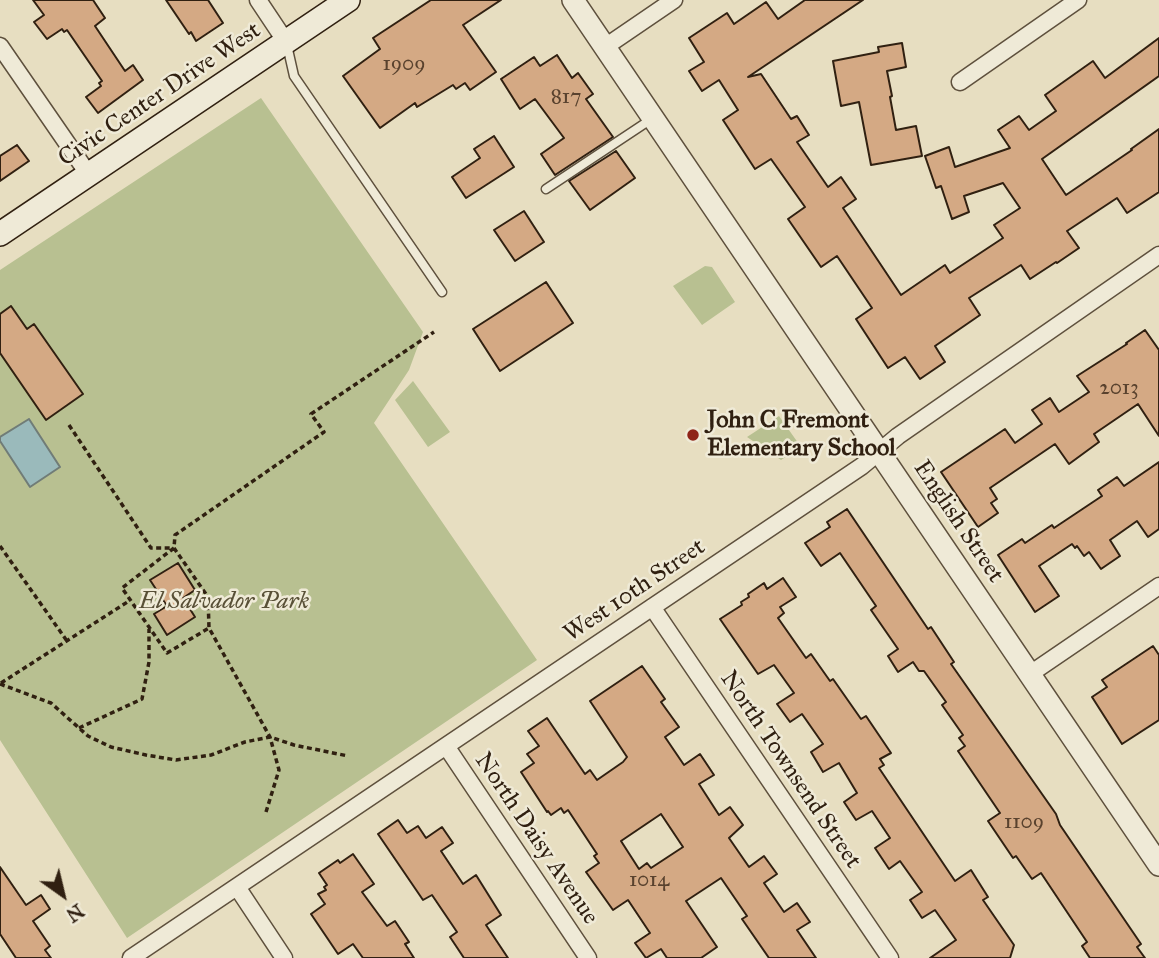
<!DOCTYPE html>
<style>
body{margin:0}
#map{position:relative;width:1159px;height:958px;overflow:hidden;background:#e7dec1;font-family:"IM FELL Great Primer",serif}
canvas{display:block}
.north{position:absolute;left:28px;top:860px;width:70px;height:70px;-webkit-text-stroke:5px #efead7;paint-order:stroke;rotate:146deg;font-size:19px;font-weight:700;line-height:28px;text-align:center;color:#302011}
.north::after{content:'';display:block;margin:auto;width:24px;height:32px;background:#302011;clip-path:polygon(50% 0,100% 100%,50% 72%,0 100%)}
</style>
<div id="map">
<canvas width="1159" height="958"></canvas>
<div class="north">N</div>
</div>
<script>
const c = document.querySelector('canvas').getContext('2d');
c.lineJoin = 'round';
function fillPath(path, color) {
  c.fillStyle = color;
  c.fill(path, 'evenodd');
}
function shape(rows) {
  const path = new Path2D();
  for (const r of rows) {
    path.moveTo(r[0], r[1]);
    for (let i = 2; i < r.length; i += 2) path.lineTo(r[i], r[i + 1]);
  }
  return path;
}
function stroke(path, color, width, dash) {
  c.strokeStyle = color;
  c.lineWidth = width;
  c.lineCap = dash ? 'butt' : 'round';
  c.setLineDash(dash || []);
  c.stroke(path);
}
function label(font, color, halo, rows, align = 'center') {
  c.font = font + ' "IM FELL Great Primer",serif';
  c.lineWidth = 5;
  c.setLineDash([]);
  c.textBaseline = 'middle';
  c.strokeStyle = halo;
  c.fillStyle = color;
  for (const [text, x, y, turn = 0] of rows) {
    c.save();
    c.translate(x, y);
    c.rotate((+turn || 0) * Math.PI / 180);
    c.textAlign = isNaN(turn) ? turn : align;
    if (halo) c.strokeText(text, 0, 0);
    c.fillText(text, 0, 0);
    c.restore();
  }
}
fillPath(shape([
 [261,98,423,332,409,370,374,423,537,660,127,938,0,740,0,270],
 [705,266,712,267,735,302,702,325,673,286],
 [413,381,450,432,428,447,395,400],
 [779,416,801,447,781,460,747,437]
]), '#b8c091');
const water = shape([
 [29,419,60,467,30,487,0,441,0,437,29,419]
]);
fillPath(water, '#9ababb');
stroke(water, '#707c77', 2);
const building = shape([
 [33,0,93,0,105,18,95,26,125,71,133,65,143,80,98,113,86,97,101,86,99,83,102,81,67,30,64,32,62,29,47,39,34,22,44,15,33,0],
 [166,0,208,0,223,23,196,41,191,32,189,34,166,0],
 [431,0,501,0,463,25,496,72,470,90,465,83,456,89,453,85,417,107,415,103,380,128,343,76,380,49,373,38,431,0],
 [805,0,863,0,748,77,761,74,791,119,797,116,809,135,797,142,828,187,841,177,856,199,843,208,901,295,945,265,950,273,1003,238,994,225,1020,208,1003,183,964,196,969,212,952,219,941,186,936,188,925,156,949,147,955,167,1010,148,998,130,1019,116,1029,130,1056,111,1045,95,1093,61,1105,78,1159,38,1159,76,1042,159,1066,195,1132,150,1131,149,1159,129,1159,192,1127,213,1117,198,1067,231,1079,248,1057,263,1056,262,1030,279,1021,265,969,298,980,315,935,346,945,362,920,379,905,357,888,368,856,319,872,308,837,256,821,267,788,219,805,207,771,159,755,169,723,120,738,110,719,80,702,91,689,71,704,62,689,38,727,13,734,24,766,2,778,19,805,0],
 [902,43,906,67,887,71,892,96,890,97,896,130,916,126,922,156,871,165,859,102,841,106,833,61,879,52,878,47,902,43],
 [557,55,572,78,578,73,593,94,586,99,613,137,555,175,541,154,564,138,535,99,520,109,501,79,534,57,540,66,557,55],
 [494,136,514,167,466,198,452,177,480,158,474,149,494,136],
 [17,145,29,161,0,181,0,156,17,145],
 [616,151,635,178,590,210,569,181,616,151],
 [524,211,544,242,515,261,494,230,524,211],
 [546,282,573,323,500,371,473,329,546,282],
 [11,306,27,329,34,324,83,394,46,420,0,353,0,314,11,306],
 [1145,330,1159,350,1159,436,1138,404,1094,434,1099,442,1069,464,1055,444,990,488,997,499,991,503,998,513,978,527,941,472,1005,429,1015,443,1042,424,1032,410,1050,398,1059,412,1089,392,1077,376,1127,344,1126,343,1145,330],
 [1159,462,1159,529,1148,537,1137,521,1110,540,1120,556,1101,569,1089,552,1084,556,1077,546,1075,548,1072,544,1039,566,1059,596,1035,612,998,555,1022,539,1025,543,1052,525,1054,528,1102,496,1098,490,1117,477,1124,486,1159,462],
 [847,509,928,629,931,627,954,662,951,664,1056,814,1060,825,1141,944,1137,947,1145,958,1090,958,1082,946,1087,942,1041,873,1032,879,1016,856,1013,858,988,821,1000,813,958,751,965,746,959,738,963,735,942,705,946,702,924,671,919,671,913,662,898,672,888,656,898,649,871,610,876,606,840,553,821,566,805,543,830,527,827,522,847,509],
 [178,563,195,590,183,598,195,617,167,635,154,614,167,606,150,580,178,563],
 [783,578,796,597,780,607,784,613,778,618,806,658,811,654,830,681,833,679,861,719,866,716,891,753,880,759,884,765,879,768,955,881,971,870,988,897,983,900,1014,945,1010,958,930,958,956,940,935,910,922,918,910,900,922,892,900,861,889,869,875,848,890,838,872,811,856,820,844,802,857,793,839,763,823,772,811,752,823,744,802,714,790,722,777,704,794,693,774,665,758,674,720,619,742,605,741,602,749,597,748,594,764,583,767,589,783,578],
 [1153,646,1159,655,1159,720,1122,744,1092,697,1107,687,1102,680,1153,646],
 [642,666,665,699,661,702,679,727,665,737,684,765,700,754,714,775,699,784,719,815,730,807,743,825,729,838,749,867,764,856,777,874,764,883,784,912,797,903,810,922,797,930,816,958,769,958,742,919,747,916,721,878,686,901,717,947,701,958,667,958,661,949,646,958,635,943,650,933,628,900,613,910,586,872,599,863,594,856,597,854,568,810,564,813,561,808,551,815,548,811,547,812,521,772,534,763,527,754,539,746,528,731,547,718,585,774,590,770,597,780,623,762,627,757,590,701,642,666],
 [661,814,683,847,651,868,647,863,639,869,621,841,661,814],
 [398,820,407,833,418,826,426,838,442,827,453,843,441,851,463,884,476,875,501,915,486,925,508,958,464,958,450,937,457,932,432,895,423,900,378,834,398,820],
 [353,854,374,884,362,892,387,926,395,921,409,942,405,944,414,958,363,958,353,944,338,954,311,914,325,904,318,894,326,890,324,887,327,885,319,873,338,860,340,863,353,854],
 [0,867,26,905,41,895,50,909,33,921,50,946,45,950,51,958,16,958,0,934,0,867]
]);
fillPath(building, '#d4a984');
stroke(building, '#302011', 2);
const service = shape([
 [287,45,294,76,442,292],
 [546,189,653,118]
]);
const minor = shape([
 [258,0,286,42],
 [0,46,89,175],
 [605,47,674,0],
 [960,82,1078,0],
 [652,607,890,958],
 [1030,674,1159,586],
 [446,746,588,958],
 [237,887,284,958],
 [131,958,862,466,898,436,1159,255]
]);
const tertiary = shape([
 [573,0,1159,865]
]);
const secondary = shape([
 [0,234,348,0]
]);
stroke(service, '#5e503d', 11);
stroke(minor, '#5e503d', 19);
stroke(tertiary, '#5e503d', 24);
stroke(secondary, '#302011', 26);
stroke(shape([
 [69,425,151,548,172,548],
 [0,546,67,641],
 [174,548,122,588,167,653,209,628],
 [1,683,129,601],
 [0,684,51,703,88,736,111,747,146,755,176,760,211,755,245,742,270,737,294,745,348,756],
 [79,728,142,699,149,662,149,629],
 [266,812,279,770,270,737,209,628,208,597,174,548,175,535,324,432,311,414,434,332]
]), '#302011', 3.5, [5, 3.5]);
stroke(service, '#efead7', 8);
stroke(minor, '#efead7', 16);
stroke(tertiary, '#efead7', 21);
stroke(secondary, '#efead7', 23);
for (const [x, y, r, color] of [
 [693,435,7,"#8f2418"]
]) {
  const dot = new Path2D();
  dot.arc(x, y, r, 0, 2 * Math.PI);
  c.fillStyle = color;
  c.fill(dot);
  stroke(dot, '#efead7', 2.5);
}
label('21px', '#59422e', null, [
 ["1909",404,65],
 ["817",566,98],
 ["2013",1119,389],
 ["1109",1024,823],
 ["1014",649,881]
]);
label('24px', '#302011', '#efead7', [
 ["Civic Center Drive West",160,95,-34],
 ["English Street",958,522,56],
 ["West 10th Street",635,591,-34],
 ["North Townsend Street",790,770,56],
 ["North Daisy Avenue",536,839,56]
]);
label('bold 24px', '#302011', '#efead7', [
 ["John C Fremont",707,421],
 ["Elementary School",707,449]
], 'left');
label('italic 24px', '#595037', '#efead7', [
 ["El Salvador Park",224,602]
]);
</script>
